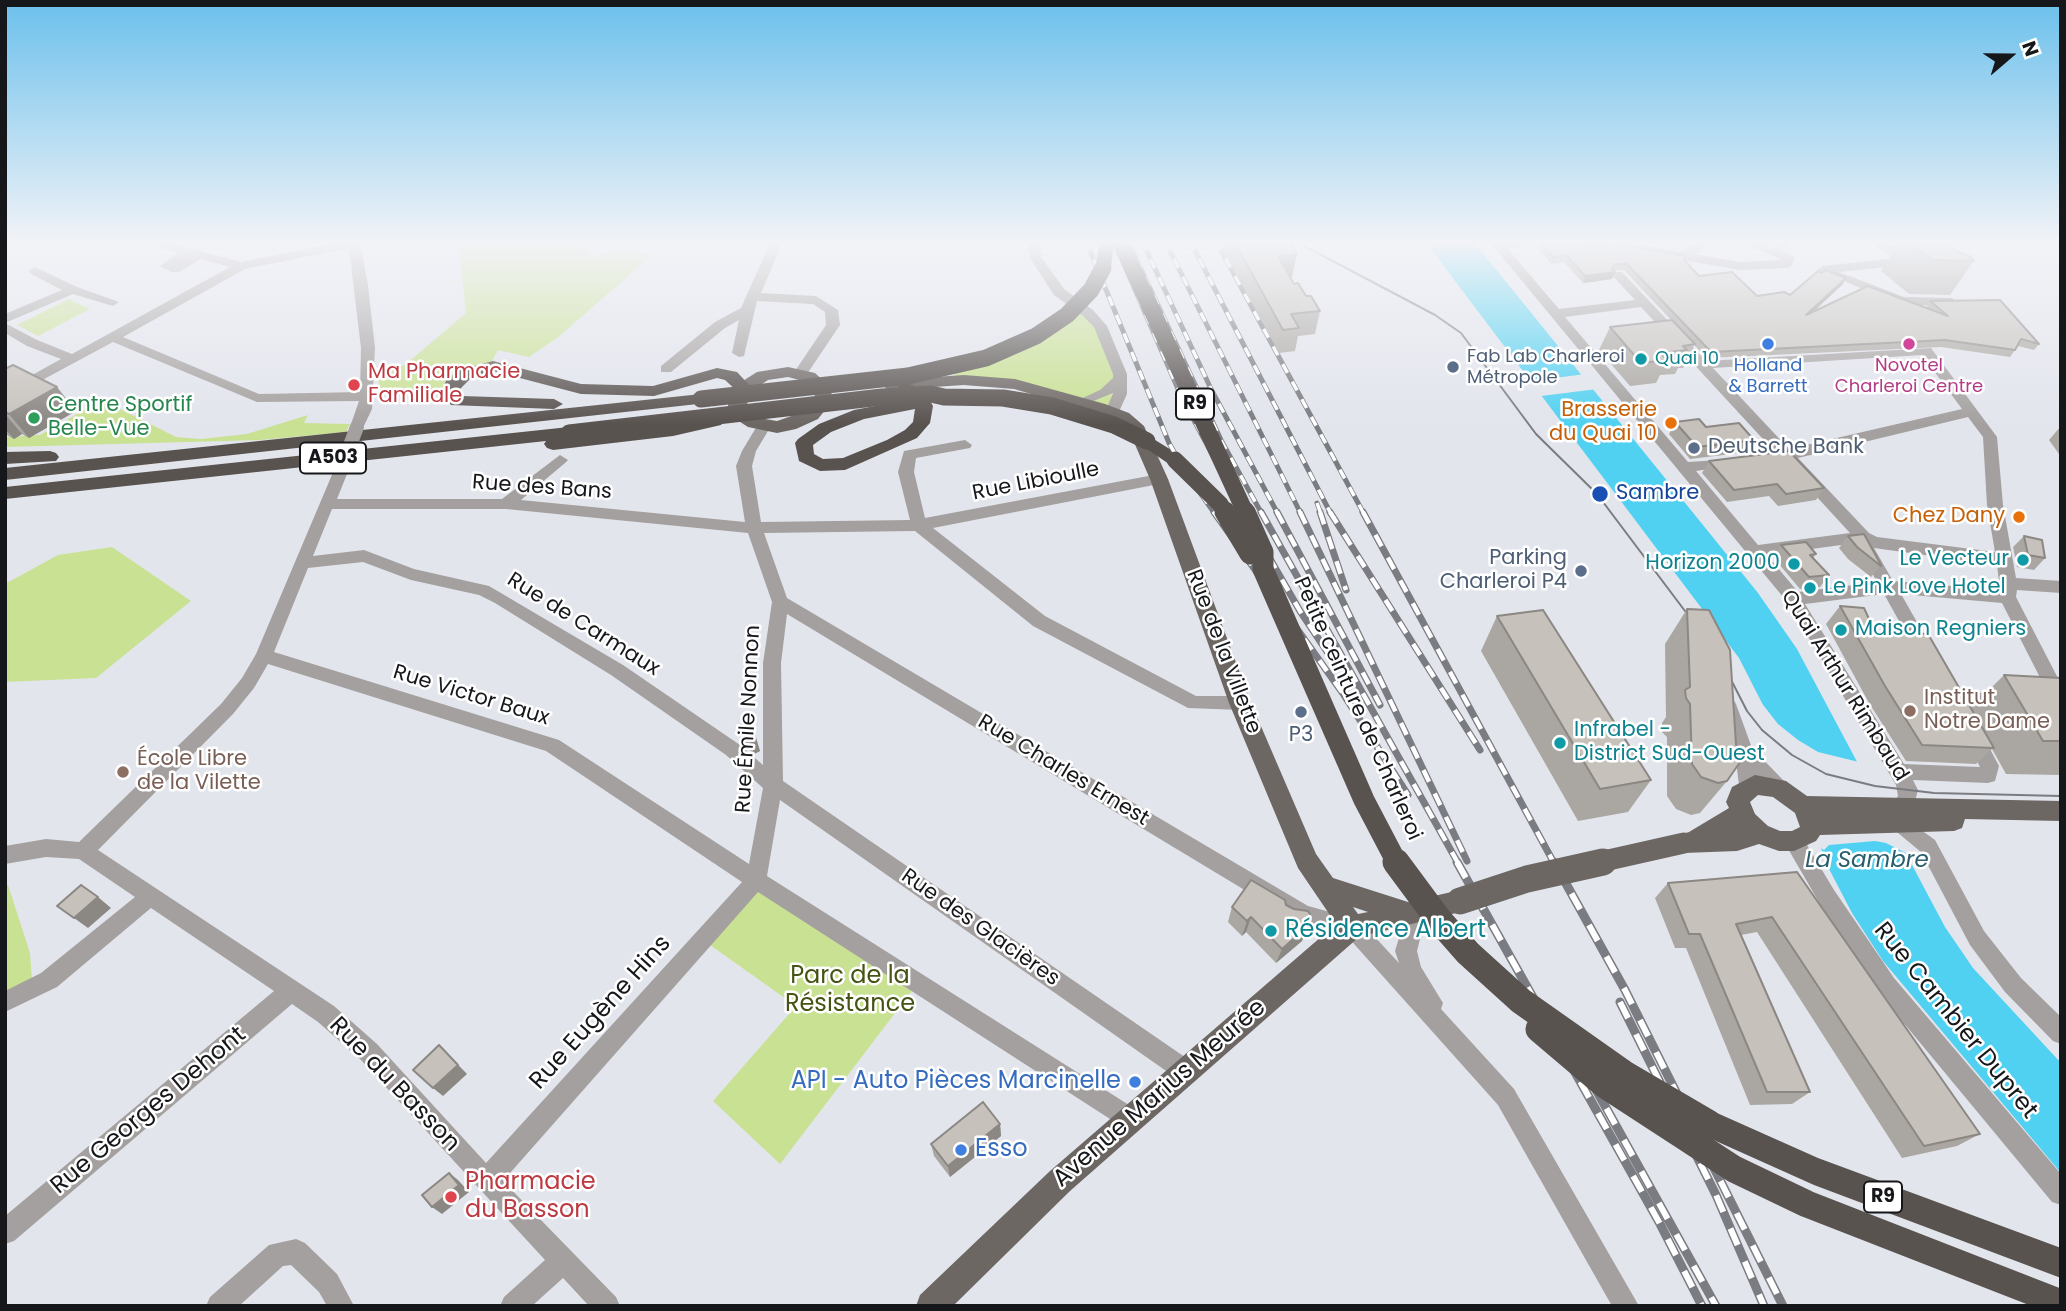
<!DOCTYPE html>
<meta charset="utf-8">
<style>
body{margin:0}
#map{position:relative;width:2066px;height:1311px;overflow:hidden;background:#e3e5ed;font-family:Poppins,sans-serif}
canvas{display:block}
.frame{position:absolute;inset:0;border:7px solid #16171a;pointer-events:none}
.north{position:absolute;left:1975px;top:21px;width:70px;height:70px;-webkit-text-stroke:5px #fff;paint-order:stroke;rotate:70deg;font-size:19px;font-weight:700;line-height:28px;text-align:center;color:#16171a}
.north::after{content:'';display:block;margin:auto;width:24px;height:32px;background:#16171a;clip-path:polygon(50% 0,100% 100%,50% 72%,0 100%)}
</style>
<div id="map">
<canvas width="2066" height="1311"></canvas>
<div class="frame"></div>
<div class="north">N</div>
</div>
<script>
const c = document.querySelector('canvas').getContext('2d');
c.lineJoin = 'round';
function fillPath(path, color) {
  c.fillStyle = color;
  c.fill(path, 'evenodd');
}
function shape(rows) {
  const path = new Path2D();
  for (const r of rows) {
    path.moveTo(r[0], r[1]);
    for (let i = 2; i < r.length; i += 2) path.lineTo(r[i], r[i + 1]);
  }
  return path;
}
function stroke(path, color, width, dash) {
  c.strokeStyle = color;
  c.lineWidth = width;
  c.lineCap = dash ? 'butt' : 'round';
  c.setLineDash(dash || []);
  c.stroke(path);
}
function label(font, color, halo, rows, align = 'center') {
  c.font = font + ' Poppins,sans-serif';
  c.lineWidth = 5;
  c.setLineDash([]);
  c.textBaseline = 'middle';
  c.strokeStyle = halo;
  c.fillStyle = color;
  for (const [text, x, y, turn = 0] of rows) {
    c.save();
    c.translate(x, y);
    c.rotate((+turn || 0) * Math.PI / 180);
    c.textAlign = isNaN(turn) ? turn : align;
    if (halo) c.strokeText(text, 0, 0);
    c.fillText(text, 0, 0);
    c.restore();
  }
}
fillPath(shape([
 [458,241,590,241,587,249,592,256,627,250,647,255,648,259,557,338,529,357,498,350,491,363,462,370,445,383,443,395,380,391,378,377,406,364,466,313],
 [69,299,90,309,38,336,17,325],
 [1080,313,1095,326,1114,375,1111,401,1108,407,954,376,957,371],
 [102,400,176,437,201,439,247,434,308,415,304,423,350,424,346,432,260,440,5,447,5,437,40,435],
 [112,547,191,601,96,678,5,682,5,584,58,555],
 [756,880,918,983,780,1164,713,1101,796,1006,703,940],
 [8,885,30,953,32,981,5,1011,5,886]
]), '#c9e192');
fillPath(shape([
 [1425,241,1473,241,1758,593,1797,649,1945,927,1973,968,2061,1063,2061,1173,1883,961,1852,913,1827,865,1813,825,1777,748,1763,705,1739,658]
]), '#50d1f1');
fillPath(shape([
 [1586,374,1597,389,1541,396,1530,381],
 [1760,701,1778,724,1798,740,1818,752,1863,763,1910,855,1886,843,1875,841,1829,845,1824,850,1816,845,1774,750,1757,702]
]), '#e3e5ed');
fillPath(shape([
 [141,241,162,241,241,262,345,241,360,241,368,285,375,348,372,409,362,430,357,432,350,427,359,401,257,402,113,342,5,400,5,390,61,359,27,346,5,333,5,323,37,340,72,354,230,267,201,259,179,272,171,272,160,266,178,253,141,241],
 [349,248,361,348,360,392,259,394,123,337,245,269,349,248],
 [771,241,783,241,761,293,816,296,838,310,840,325,805,377,795,377,793,374,826,325,825,312,813,304,757,301,744,356,739,357,732,353,739,320,725,328,671,372,661,372,661,366,715,322,741,308,771,241],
 [1026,241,1038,241,1042,258,1064,289,1093,310,1107,326,1127,374,1127,394,1117,416,1112,418,1105,413,1113,393,1081,406,1074,402,1100,390,1113,378,1113,374,1094,327,1083,316,1054,295,1030,258,1026,241],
 [1489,241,1547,241,1541,245,1508,249,1559,309,1635,300,1612,275,1614,272,1622,272,1706,361,1931,348,1997,437,2003,505,2016,578,2061,581,2061,593,2017,590,2016,597,2061,684,2061,709,2055,707,2002,603,1901,594,1934,652,1931,657,1925,659,1919,657,1884,594,1805,604,1904,764,1980,767,1965,737,1967,732,1974,729,1981,732,1999,766,1995,781,1988,783,1913,780,1918,790,1914,805,1908,812,1901,814,1894,812,1891,806,1898,796,1896,785,1788,603,1489,241],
 [1641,307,1774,451,1771,455,1773,458,1782,459,1850,533,1758,545,1696,471,1735,465,1738,462,1735,459,1688,462,1565,317,1641,307],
 [1922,355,1962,409,1789,449,1713,368,1922,355],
 [1968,417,1983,437,1987,505,1995,552,1877,537,1869,533,1798,458,1968,417],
 [1856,543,1877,582,1798,592,1767,555,1856,543],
 [1874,548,1997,565,2000,590,1893,581,1874,548],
 [1590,241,1618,241,1682,252,1698,241,1712,241,1695,254,1740,262,1782,260,1741,241,1759,241,1795,257,1791,267,1787,268,1740,270,1596,245,1590,241],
 [1867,241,1884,241,1898,247,1913,261,1907,265,1839,272,1904,297,1952,298,1958,302,1952,306,1902,305,1817,270,1823,266,1896,258,1867,241],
 [35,267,77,287,119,302,113,306,73,294,5,323,5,314,62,290,31,274,29,271,35,267],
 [764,421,771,426,756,451,752,466,761,522,910,520,898,472,904,451,965,440,972,445,970,448,916,458,914,472,925,518,1159,474,1164,475,1167,479,1164,483,1159,484,933,528,1045,616,1196,696,1240,696,1246,698,1249,703,1246,708,1240,710,1188,708,1033,626,915,531,764,533,787,598,1308,906,1359,920,1399,963,1395,951,1407,911,1410,904,1417,902,1424,904,1427,911,1417,951,1421,967,1443,1003,1441,1009,1514,1089,1639,1306,1612,1306,1498,1105,1346,935,1296,921,787,614,781,663,783,781,1195,1064,1198,1072,1195,1080,1187,1083,1179,1080,780,800,767,876,1140,1112,1144,1120,1140,1128,1132,1132,1124,1128,758,892,503,1181,616,1297,620,1306,589,1306,563,1278,532,1306,500,1306,504,1297,545,1260,361,1060,318,1022,292,1004,14,1241,5,1244,5,1216,274,991,151,908,57,987,5,1012,5,991,41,973,135,897,79,859,46,857,5,864,5,846,46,839,79,842,221,704,242,678,256,654,334,470,339,469,347,474,337,499,502,499,560,455,568,460,565,463,521,500,745,522,736,466,742,451,757,426,764,421],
 [332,509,506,509,748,533,772,602,763,663,763,765,740,745,623,665,489,586,414,569,364,550,313,556,332,509],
 [363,562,411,580,479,595,495,603,611,675,726,755,763,788,749,864,559,740,274,652,308,568,363,562],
 [268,664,546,751,742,882,486,1163,377,1044,334,1006,98,850,233,714,254,688,268,664],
 [1952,691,2004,694,2010,696,2013,701,2010,706,2004,708,1952,705,1946,703,1943,698,1946,693,1952,691],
 [1727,697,1733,699,1736,704,1752,748,1785,782,1788,788,1785,794,1778,796,1771,794,1756,777,1757,788,1754,794,1747,796,1740,794,1735,752,1718,704,1721,699,1727,697],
 [1899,814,1935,840,1984,931,2021,978,2061,1017,2061,1044,2053,1041,2005,992,1970,945,1921,852,1892,828,1889,822,1892,816,1899,814],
 [1794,832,1801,835,1834,890,1894,978,2061,1174,2061,1205,2052,1202,1878,992,1820,904,1787,847,1784,841,1787,835,1794,832],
 [296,1239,305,1243,337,1274,354,1306,327,1306,319,1292,291,1265,283,1266,239,1306,206,1306,210,1297,269,1245,296,1239]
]), '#a4a09f');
fillPath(shape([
 [788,367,815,373,830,387,833,400,818,419,796,429,777,433,748,427,734,418,728,406,729,397,738,384,757,372,788,367],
 [788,377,803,381,814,389,815,399,806,411,777,421,759,418,748,411,747,397,750,392,768,380,788,377],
 [964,375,1015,379,1105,404,1129,413,1144,426,1168,479,1251,703,1316,854,1333,878,1408,902,1460,890,1469,893,1472,901,1469,909,1460,912,1359,937,1070,1191,953,1306,916,1306,920,1295,1050,1171,1336,924,1298,868,1229,703,1150,479,1130,433,1117,421,1093,412,1014,389,964,385,889,390,881,385,889,380,964,375],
 [1353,907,1368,912,1358,914,1353,907],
 [1755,775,1786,781,1807,796,2061,801,2061,821,1965,819,1962,828,1954,831,1820,835,1816,841,1794,851,1779,851,1759,844,1737,851,1684,853,1676,850,1672,843,1676,836,1689,832,1729,808,1726,802,1732,787,1755,775],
 [1758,795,1773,797,1795,813,1800,827,1792,831,1780,831,1768,826,1755,814,1750,802,1758,795]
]), '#6d6764');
fillPath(shape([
 [1100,241,1114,241,1111,268,1103,273,1095,268,1100,241],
 [493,361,581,384,653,386,717,368,737,372,752,388,750,392,738,392,725,380,717,378,654,396,581,394,493,371,471,378,458,391,462,396,554,399,563,404,554,409,451,405,441,391,447,379,459,370,493,361],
 [905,382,924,390,933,406,930,423,917,438,845,470,820,471,799,461,795,443,798,439,819,424,854,410,912,399,897,387,905,382],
 [915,409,913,422,905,430,887,440,843,458,823,459,814,454,813,445,831,432,864,419,915,409],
 [701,394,710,399,707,403,5,480,5,468,701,394],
 [715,415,721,417,724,421,721,425,673,436,553,450,547,448,544,444,546,441,5,499,5,487,569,427,575,429,576,436,673,424,715,415],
 [1147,435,1181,456,1184,460,1181,464,1169,464,1141,445,1138,441,1147,435],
 [50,451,56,453,59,457,56,461,5,464,5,452,50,451],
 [1708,1109,1818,1158,2061,1248,2061,1278,1814,1185,1698,1133,1694,1123,1698,1113,1708,1109]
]), '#595350');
stroke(shape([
 [1295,241,1435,315,1461,333,1536,434,1597,494,1697,627],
 [1723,664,1747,711,1762,730,1792,755,1826,774,1875,786,1934,793,2061,796]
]), '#7a7c81', 2);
const railFar2 = shape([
 [1086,241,1169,443,1186,473,1215,514],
 [1114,241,1181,396,1244,514],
 [1128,241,1222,442,1262,514],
 [1142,241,1211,389,1278,514],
 [1165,241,1301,514],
 [1190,241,1331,514],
 [1216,241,1364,514],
 [1317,503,1321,514]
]);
const railFar1 = shape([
 [1214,512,1344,695,1408,795],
 [1243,512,1300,611,1336,665],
 [1261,512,1458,863],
 [1277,512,1380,705],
 [1300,512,1467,861],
 [1320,512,1346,590],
 [1330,512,1480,750],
 [1363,512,1554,863]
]);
const rail = shape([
 [1457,862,1659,1222,1702,1306],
 [1554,862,1625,990,1783,1306],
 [1620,1002,1716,1195,1764,1306],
 [1589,1077,1716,1306]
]);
stroke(railFar2, '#7a7c81', 5);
stroke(railFar1, '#7a7c81', 7);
stroke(rail, '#7a7c81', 9);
stroke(railFar2, '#fff', 3.5, [10]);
stroke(railFar1, '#fff', 4.5, [13]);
stroke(rail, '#fff', 6, [18]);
stroke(shape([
 [339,474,357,427]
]), '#a4a09f', 14);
stroke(shape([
 [1595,863,1684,843]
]), '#6d6764', 21);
stroke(shape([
 [1460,901,1527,879,1603,862]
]), '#6d6764', 27);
stroke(shape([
 [1120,241,1246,514],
 [701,399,908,376,986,358,1036,336,1067,315,1091,290,1103,268],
 [569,433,882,397,931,394,944,397,1003,398,1052,406,1114,425,1147,441],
 [1175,460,1220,504,1226,514]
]), '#595350', 17);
stroke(shape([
 [1225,512,1250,554],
 [1245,512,1263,552,1263,569,1364,800,1397,863]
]), '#595350', 21);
stroke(shape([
 [1396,862,1439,920,1468,953,1521,1001,1626,1075,1708,1123],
 [1539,1029,1605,1085,1734,1169,1807,1204,2061,1303]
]), '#595350', 27);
fillPath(shape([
 [1218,241,1289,241,1292,277,1291,277,1294,284,1320,311,1315,334,1298,336,1295,351,1279,353],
 [1766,241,1791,241,1783,249],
 [1899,241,1942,241,1955,251,1974,261,1950,295,1909,294,1881,271],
 [1540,242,1605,246,1606,242,1685,261,1699,276,1757,296,1790,295,1822,273,1846,278,1842,285,1813,312,1926,308,1930,301,2039,344,2034,350,2018,346,2010,357,1941,347,1707,358,1694,345,1683,368,1678,368,1675,374,1660,375,1656,383,1630,386,1599,350,1610,327,1671,320,1624,270,1614,270,1612,279,1583,283,1564,262,1551,264,1538,248],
 [5,369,76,411,29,438,22,434,14,439,5,434],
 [1675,422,1706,427,1754,440,1747,452,1690,459,1669,434],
 [2061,426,2061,455,2059,454,2049,440],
 [1709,461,1824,488,1816,500,1778,506,1769,496,1727,502,1702,473],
 [1848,536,1881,565,1871,577,1848,559,1839,548],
 [2024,536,2045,558,2034,570,2017,567,2013,547],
 [1781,545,1816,554,1813,558,1829,575,1820,587,1800,589,1773,557],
 [1840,606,1875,632,1971,708,2004,675,2061,678,2061,775,2006,774,1992,749,1976,764,1906,761,1869,703,1826,624],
 [1687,609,1727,781,1700,813,1691,815,1676,809,1667,796,1667,737,1662,732,1662,723,1666,717,1665,644],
 [1497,616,1651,780,1628,812,1578,821,1481,651],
 [746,722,760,751,754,754,743,744,738,728],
 [1797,872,1980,1134,1957,1146,1902,1158,1757,932,1741,935,1810,1092,1792,1104,1750,1105,1686,948,1675,948,1655,898,1668,883],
 [1232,907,1302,941,1276,963,1246,932,1242,936,1228,922],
 [1000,1124,1001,1136,950,1177,934,1156,931,1144]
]), '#aaa6a1');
fillPath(shape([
 [1787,241,1791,241,1783,249],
 [1297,254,1292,277,1274,280,1278,256],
 [1615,272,1612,279,1583,283,1585,276],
 [1846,278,1842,285,1802,322,1806,315],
 [57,387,76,411,29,438,9,414],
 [5,414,22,434,14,439,5,429],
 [755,734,760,751,754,754,749,737],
 [98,897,111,908,88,928,74,918],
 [1251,917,1246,932,1242,936,1247,921],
 [1308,926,1302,941,1276,963,1282,949],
 [439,1045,467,1074,443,1096,433,1088],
 [1000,1124,1001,1136,950,1177,948,1166],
 [449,1173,458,1180,469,1192,442,1214,432,1207]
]), '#8b8783');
const building = shape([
 [1234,241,1289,241,1297,254,1278,256,1294,284,1298,283,1306,296,1311,296,1320,311,1291,314,1299,328,1283,330,1234,241],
 [1574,241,1606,246,1606,242,1685,256,1685,261,1699,276,1732,272,1757,296,1784,292,1790,295,1818,271,1822,273,1826,270,1846,278,1806,315,1868,286,1948,316,1930,301,2000,300,2039,344,2021,339,2015,350,1945,340,1711,352,1627,264,1615,264,1612,269,1615,272,1585,276,1567,256,1553,257,1540,242,1574,241],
 [1908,241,1942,241,1955,251,1969,256,1974,261,1932,260,1908,241],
 [1672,320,1695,344,1683,346,1687,350,1661,353,1667,360,1641,363,1610,327,1672,320],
 [13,365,57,387,9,414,5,412,5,369,13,365],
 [1699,419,1706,427,1739,423,1754,440,1697,447,1675,422,1699,419],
 [1789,451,1824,488,1786,494,1777,484,1734,490,1709,461,1789,451],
 [1864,534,1881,565,1881,566,1857,547,1848,536,1864,534],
 [2024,536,2042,540,2045,558,2028,555,2024,536],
 [1806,542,1816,554,1810,555,1829,575,1809,577,1781,545,1806,542],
 [1840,606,1864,608,1875,632,1928,634,1994,748,1922,745,1885,686,1840,606],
 [1687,609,1709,610,1730,650,1736,745,1747,752,1727,781,1718,783,1701,777,1692,764,1690,704,1686,698,1685,690,1690,687,1687,609],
 [1543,610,1651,780,1600,789,1497,616,1543,610],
 [2004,675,2061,678,2061,741,2043,741,2004,675],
 [746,722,755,734,749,737,738,728,746,722],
 [1797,872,1980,1134,1924,1146,1772,917,1736,924,1810,1092,1767,1092,1700,934,1689,934,1668,883,1797,872],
 [1251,880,1285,900,1286,905,1294,909,1308,911,1310,914,1308,926,1282,949,1251,917,1247,921,1232,907,1251,880],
 [81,885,98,897,74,918,57,906,81,885],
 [439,1045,458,1065,433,1088,413,1070,439,1045],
 [983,1102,1000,1124,948,1166,931,1144,983,1102],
 [449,1173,459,1185,432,1207,422,1195,449,1173]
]);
fillPath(building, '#c6c1bb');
stroke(building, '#8b8783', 2);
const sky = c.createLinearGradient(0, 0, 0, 425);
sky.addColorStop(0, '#6bc0ec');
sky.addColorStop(0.57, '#f2f3f7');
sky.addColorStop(1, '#f2f3f700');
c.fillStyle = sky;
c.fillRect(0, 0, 2066, 425);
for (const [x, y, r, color] of [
 [1768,344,7,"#3f7fe0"],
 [1909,344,7,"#d1479c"],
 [1641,359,7,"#0f9aa8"],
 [1453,367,7,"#5c6f8a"],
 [354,385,7,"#e0444e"],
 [34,418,7,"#2e9e5b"],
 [1671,423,7,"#e8710a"],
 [1694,448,7,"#5c6f8a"],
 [1600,494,9,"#1a4fb4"],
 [2019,517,7,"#e8710a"],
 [2023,560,7,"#0f9aa8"],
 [1794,564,7,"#0f9aa8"],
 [1581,571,7,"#5c6f8a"],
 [1810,588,7,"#0f9aa8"],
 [1841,630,7,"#0f9aa8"],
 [1910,711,7,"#8d6e63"],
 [1301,712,7,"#5c6f8a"],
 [1560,743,7,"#0f9aa8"],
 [123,772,7,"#8d6e63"],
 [1271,931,7,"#0f9aa8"],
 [1135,1082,7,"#3f7fe0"],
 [961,1150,7,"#3f7fe0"],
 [451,1197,7,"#e0444e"]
]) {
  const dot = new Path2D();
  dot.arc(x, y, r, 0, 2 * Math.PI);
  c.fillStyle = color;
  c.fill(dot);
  stroke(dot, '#fff', 2.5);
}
label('18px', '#4e5e75', '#fff', [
 ["Fab Lab Charleroi",1467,357],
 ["Métropole",1467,378]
], 'left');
label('18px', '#0d838f', '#fff', [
 ["Quai 10",1655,359]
], 'left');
label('18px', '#366cbe', '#fff', [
 ["Holland",1768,366],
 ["& Barrett",1768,387]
]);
label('18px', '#b23c85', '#fff', [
 ["Novotel",1909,366],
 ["Charleroi Centre",1909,387]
]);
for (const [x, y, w] of [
 [1195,404,38],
 [333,458,66],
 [1883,1197,38]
]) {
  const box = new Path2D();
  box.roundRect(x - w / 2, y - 15.5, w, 31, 5);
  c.fillStyle = '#fff';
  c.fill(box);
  stroke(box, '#16171a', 2);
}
label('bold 19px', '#16171a', null, [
 ["R9",1195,404],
 ["A503",333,458],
 ["R9",1883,1197]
]);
label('21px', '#be3a42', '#fff', [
 ["Ma Pharmacie",368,373],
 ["Familiale",368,397]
], 'left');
label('21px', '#27864d', '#fff', [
 ["Centre Sportif",48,406],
 ["Belle-Vue",48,430]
], 'left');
label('21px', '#c56008', '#fff', [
 ["Brasserie",1657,411],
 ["du Quai 10",1657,435],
 ["Chez Dany",2005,517]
], 'right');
label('21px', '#4e5e75', '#fff', [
 ["Deutsche Bank",1708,448],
 ["Parking",1567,559,"right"],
 ["Charleroi P4",1567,583,"right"],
 ["P3",1301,736,"center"]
], 'left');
label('21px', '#16171a', '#fff', [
 ["Rue Libioulle",1036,482,-11],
 ["Rue des Bans",542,488,4],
 ["Rue de Carmaux",583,625,32],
 ["Rue de la Villette",1223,652,69],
 ["Quai Arthur Rimbaud",1844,686,58],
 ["Rue Victor Baux",471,696,17],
 ["Petite ceinture de Charleroi",1357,709,66],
 ["Rue Émile Nonnon",749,719,-87],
 ["Rue Charles Ernest",1063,771,31],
 ["Rue des Glacières",980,928,35]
]);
label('21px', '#164399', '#fff', [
 ["Sambre",1616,494]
], 'left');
label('21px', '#0d838f', '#fff', [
 ["Le Vecteur",2009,560,"right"],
 ["Horizon 2000",1780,564,"right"],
 ["Le Pink Love Hotel",1824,588],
 ["Maison Regniers",1855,630],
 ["Infrabel -",1574,731],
 ["District Sud-Ouest",1574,755]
], 'left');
label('21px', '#785e54', '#fff', [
 ["Institut",1924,699],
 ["Notre Dame",1924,723],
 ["École Libre",137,760],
 ["de la Vilette",137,784]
], 'left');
label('italic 23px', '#2a5e6c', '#fff', [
 ["La Sambre",1867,861]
]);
label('24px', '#0d838f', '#fff', [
 ["Résidence Albert",1285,931]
], 'left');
label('24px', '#455414', '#fff', [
 ["Parc de la",850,977],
 ["Résistance",850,1005]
]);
label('24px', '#16171a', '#fff', [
 ["Rue Eugène Hins",601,1013,-48],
 ["Rue Cambier Dupret",1955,1021,51],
 ["Rue du Basson",394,1085,46],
 ["Avenue Marius Meurée",1160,1094,-41],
 ["Rue Georges Dehont",149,1111,-40]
]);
label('24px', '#366cbe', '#fff', [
 ["API - Auto Pièces Marcinelle",1121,1082],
 ["Esso",975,1150,"left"]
], 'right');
label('24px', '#be3a42', '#fff', [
 ["Pharmacie",465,1183],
 ["du Basson",465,1211]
], 'left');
</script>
